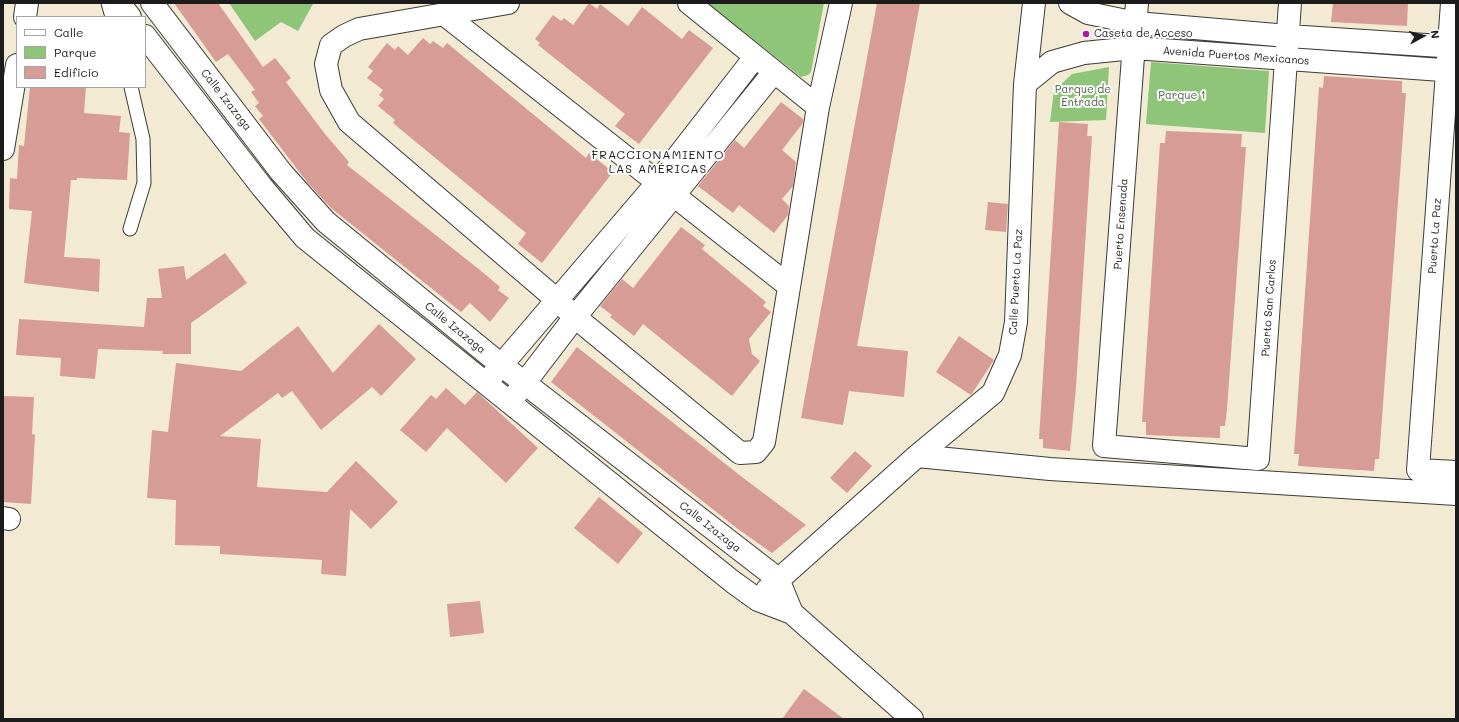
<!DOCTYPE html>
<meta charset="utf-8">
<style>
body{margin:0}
#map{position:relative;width:1459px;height:722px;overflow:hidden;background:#f2ead3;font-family:Mali,sans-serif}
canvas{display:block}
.frame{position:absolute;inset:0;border:4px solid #1c1c1c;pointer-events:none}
.legend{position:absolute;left:16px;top:16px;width:130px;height:72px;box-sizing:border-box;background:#fff;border:1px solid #a4a4a4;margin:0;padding:5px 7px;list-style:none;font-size:12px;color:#1c1c1c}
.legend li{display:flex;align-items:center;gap:8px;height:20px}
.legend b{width:20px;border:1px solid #a4a4a4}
.north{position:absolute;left:1403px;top:16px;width:40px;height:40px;-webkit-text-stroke:3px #fff;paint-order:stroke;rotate:83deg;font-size:11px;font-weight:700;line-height:16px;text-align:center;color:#1c1c1c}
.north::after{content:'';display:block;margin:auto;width:14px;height:18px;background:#1c1c1c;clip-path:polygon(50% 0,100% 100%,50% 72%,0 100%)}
</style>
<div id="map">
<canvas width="1459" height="722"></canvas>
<div class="frame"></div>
<ul class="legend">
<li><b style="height:5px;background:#fff"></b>Calle</li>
<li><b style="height:11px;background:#8fc578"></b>Parque</li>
<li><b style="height:11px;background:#d89c96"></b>Edificio</li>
</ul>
<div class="north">N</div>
</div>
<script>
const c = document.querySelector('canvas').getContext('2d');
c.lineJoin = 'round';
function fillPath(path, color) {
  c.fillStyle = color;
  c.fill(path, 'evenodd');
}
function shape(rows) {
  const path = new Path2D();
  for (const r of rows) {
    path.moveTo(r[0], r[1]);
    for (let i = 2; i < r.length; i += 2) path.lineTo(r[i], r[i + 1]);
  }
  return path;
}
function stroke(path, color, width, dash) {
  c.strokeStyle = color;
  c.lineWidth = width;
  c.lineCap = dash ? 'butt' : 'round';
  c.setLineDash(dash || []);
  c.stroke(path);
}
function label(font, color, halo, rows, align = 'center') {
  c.font = font + ' Mali,sans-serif';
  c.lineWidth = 4;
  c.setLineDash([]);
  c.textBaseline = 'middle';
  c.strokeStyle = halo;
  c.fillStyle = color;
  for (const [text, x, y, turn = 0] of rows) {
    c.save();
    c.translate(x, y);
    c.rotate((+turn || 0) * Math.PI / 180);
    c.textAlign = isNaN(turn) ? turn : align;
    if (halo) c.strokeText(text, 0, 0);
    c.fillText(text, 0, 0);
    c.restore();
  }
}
fillPath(shape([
 [229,3,313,3,313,4,298,31,281,22,255,41],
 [707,3,824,3,811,72,808,75,801,77],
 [1151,62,1269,71,1265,133,1146,124],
 [1109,67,1106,120,1050,122,1054,91,1072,74]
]), '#8fc578');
fillPath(shape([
 [174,3,218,3,263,67,275,58,291,78,286,82,325,134,349,162,347,165,480,270,500,287,498,290,509,298,490,322,470,303,461,312,331,208,307,182,259,119,263,116,255,106,259,103,251,92,255,90,228,54,216,62],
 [589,3,597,9,600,4,628,26,642,7,682,39,689,30,713,48,639,144,615,126,625,114,538,45,540,43,535,39,553,15,561,21,564,18,573,25],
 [877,3,920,3,857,346,908,351,904,397,849,391,843,425,801,418],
 [1333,3,1408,3,1407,26,1331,22],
 [423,38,430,44,433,41,443,48,447,43,586,158,589,153,613,172,542,263,518,244,526,233,393,123,395,120,378,106,384,99,379,95,383,90,367,78,373,71,368,67,387,43,395,50,398,46,408,55],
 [1324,76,1402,81,1402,93,1406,93,1379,459,1375,459,1374,471,1298,466,1299,454,1294,454,1319,87,1323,88],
 [30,87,86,87,84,113,121,116,119,132,130,133,127,180,77,178,77,180,71,180,64,257,100,259,99,292,24,283,32,211,9,209,10,178,17,179,19,145,24,146],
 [781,102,803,119,803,123,782,150,796,162,793,186,782,199,789,206,788,215,774,233,739,205,733,213,698,186,735,140,744,148],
 [1059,122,1088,124,1087,136,1092,136,1076,387,1070,451,1043,448,1043,439,1039,439],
 [1166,131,1242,134,1241,147,1246,147,1227,409,1225,426,1220,426,1220,438,1146,435,1146,422,1142,422,1160,143,1165,143],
 [988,202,1008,204,1006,232,985,230],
 [681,227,705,245,702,249,766,302,763,306,771,312,749,339,752,354,760,361,732,396,643,324,634,336,610,317,612,315,600,306,622,279,633,288],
 [225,253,247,283,191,323,191,354,162,354,163,351,98,349,95,379,60,376,61,358,16,355,19,319,144,327,147,298,162,298,158,269,184,266,186,280],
 [379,324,416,359,381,396,372,387,321,430,292,391,282,398,278,393,220,436,261,439,257,487,327,492,356,461,398,502,371,529,350,509,346,576,321,574,322,560,220,554,220,546,175,545,176,500,147,498,152,430,168,432,176,363,241,371,298,326,333,373],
 [959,336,994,360,971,395,936,372],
 [577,347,742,477,806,525,772,553,738,529,551,382],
 [446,388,465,405,477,392,538,448,506,483,447,428,426,452,400,430,431,395,436,399],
 [3,396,34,397,32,434,35,435,31,504,3,502],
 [855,451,872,466,847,493,830,478],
 [599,497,643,533,618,564,574,528],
 [480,601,484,633,450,637,447,604],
 [804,689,844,719,782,719]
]), '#d89c96');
const lane = shape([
 [108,3,112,17],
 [130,229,144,183,143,139,131,87]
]);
const street = shape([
 [119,3,130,17],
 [152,3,281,172,326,222,500,364,778,579,792,613],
 [508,3,359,29,344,36,331,45,326,64,331,90,349,122,557,300,575,317,740,453,756,452,764,442,818,107,841,3],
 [689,3,818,107],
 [1070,3,1088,13,1136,23,1288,36,1456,47],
 [1137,3,1104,446,1258,459,1290,3],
 [1452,3,1418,470,1456,472],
 [444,14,789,286],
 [25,17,27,3],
 [145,36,262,187,305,238,733,582,758,600,792,613,912,719],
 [1025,84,1052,62,1084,53,1134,48,1456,71],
 [3,149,17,65],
 [492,376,658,182,755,57],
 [517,393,575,317,774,72],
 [917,456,1050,469,1456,494],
 [3,518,9,519],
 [767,590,917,456,993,393,1010,355,1016,322,1025,84,1034,3]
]);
stroke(lane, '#3c3b37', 15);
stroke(street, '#3c3b37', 24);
stroke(lane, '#fff', 13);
stroke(street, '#fff', 22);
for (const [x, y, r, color] of [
 [1086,34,4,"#b5179e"]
]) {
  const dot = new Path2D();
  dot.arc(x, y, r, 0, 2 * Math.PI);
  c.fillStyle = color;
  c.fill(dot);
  stroke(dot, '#fff', 1.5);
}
label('11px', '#1c1c1c', '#fff', [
 ["Caseta de Acceso",1094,34]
], 'left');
label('11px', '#1c1c1c', '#fff', [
 ["Avenida Puertos Mexicanos",1236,56,4],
 ["Calle Izazaga",226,100,52],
 ["Puerto Ensenada",1121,224,-86],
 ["Puerto La Paz",1435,236,-86],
 ["Calle Puerto La Paz",1016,282,-87],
 ["Puerto San Carlos",1269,308,-86],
 ["Calle Izazaga",455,328,39],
 ["Calle Izazaga",710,527,38]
]);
label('11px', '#4a6041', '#fff', [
 ["Parque de",1083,90],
 ["Entrada",1083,103],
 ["Parque 1",1182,96]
]);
c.letterSpacing = '1px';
label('12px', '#1c1c1c', '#fff', [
 ["FRACCIONAMIENTO",658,155],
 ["LAS AMÉRICAS",658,169]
]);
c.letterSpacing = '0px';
</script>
